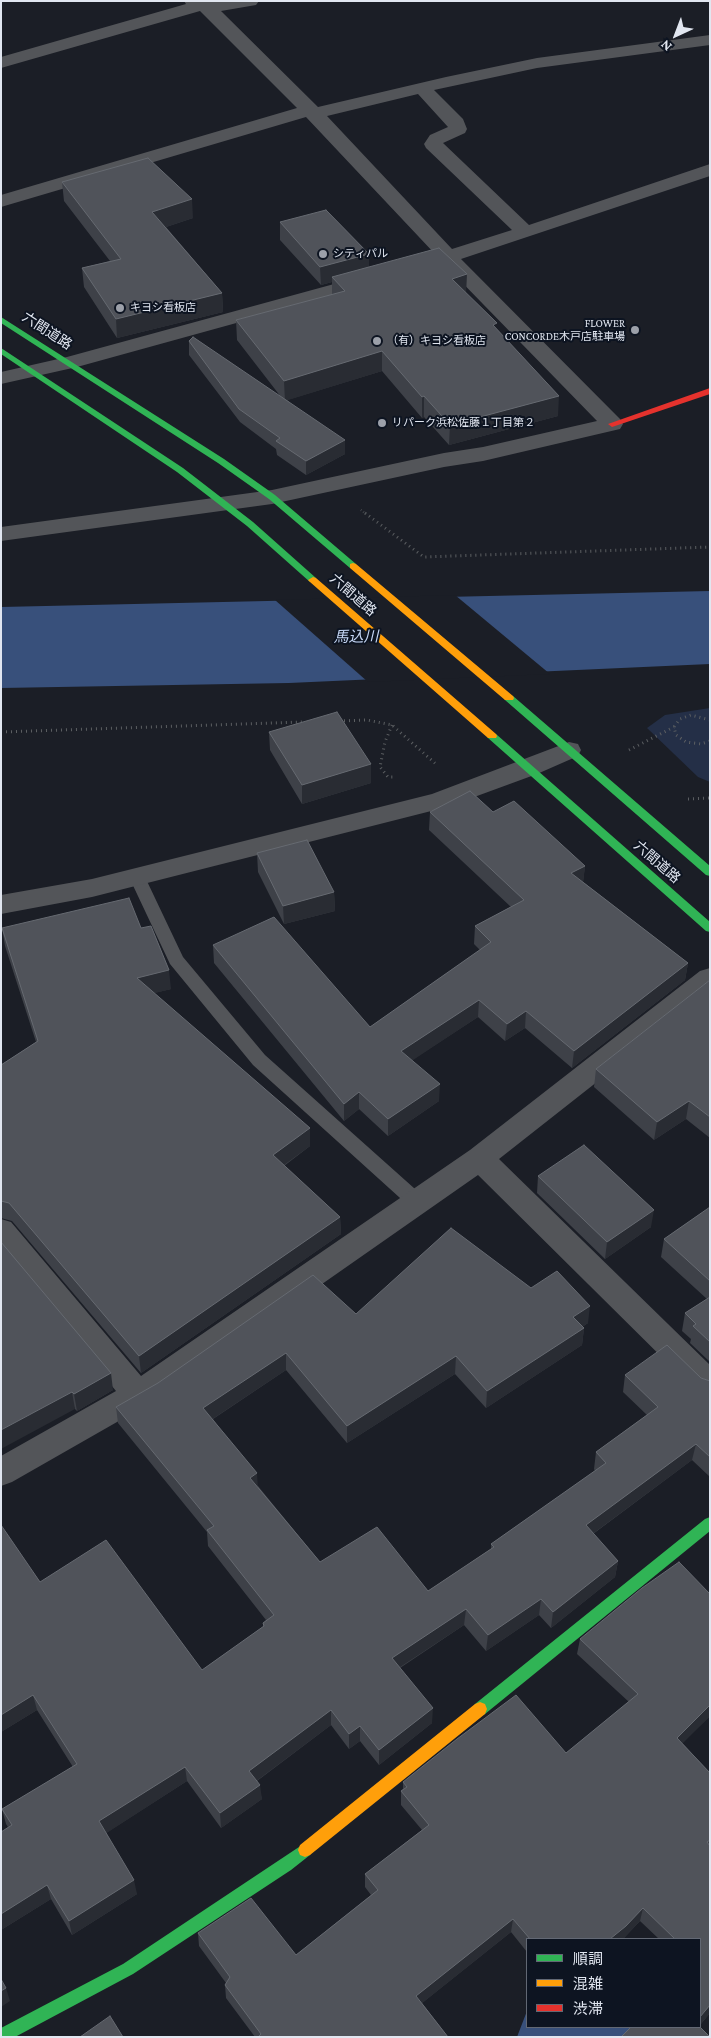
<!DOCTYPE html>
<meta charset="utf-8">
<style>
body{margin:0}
#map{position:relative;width:711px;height:2038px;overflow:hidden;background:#1b1e26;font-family:"Crimson Pro","Noto Sans JP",serif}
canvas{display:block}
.frame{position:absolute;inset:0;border:2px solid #e1e6f0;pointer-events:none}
.legend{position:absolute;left:526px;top:1938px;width:175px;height:90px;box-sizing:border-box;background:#0d1421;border:1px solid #626874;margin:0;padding:6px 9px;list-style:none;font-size:15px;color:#e1e6f0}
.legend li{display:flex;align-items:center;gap:10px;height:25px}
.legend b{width:25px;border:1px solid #626874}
.north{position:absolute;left:651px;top:10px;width:50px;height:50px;-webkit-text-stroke:4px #0d1421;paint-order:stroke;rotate:223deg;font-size:14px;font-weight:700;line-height:20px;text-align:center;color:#e1e6f0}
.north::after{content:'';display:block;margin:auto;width:18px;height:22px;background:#e1e6f0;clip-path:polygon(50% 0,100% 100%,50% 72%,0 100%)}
</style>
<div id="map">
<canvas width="711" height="2038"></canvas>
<div class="frame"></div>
<ul class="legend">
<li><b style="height:6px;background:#30b455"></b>順調</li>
<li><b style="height:6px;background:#ff9f0a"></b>混雑</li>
<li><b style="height:6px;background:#e5322d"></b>渋滞</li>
</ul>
<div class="north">N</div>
</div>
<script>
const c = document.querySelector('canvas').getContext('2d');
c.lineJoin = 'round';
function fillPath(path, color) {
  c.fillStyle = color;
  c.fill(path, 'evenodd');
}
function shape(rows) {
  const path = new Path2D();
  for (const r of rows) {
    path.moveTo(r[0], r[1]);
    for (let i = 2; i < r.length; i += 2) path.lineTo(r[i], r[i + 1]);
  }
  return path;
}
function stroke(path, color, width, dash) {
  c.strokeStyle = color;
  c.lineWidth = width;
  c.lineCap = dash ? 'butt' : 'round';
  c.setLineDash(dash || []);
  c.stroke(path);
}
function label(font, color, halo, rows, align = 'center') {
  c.font = font + ' "Crimson Pro","Noto Sans JP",serif';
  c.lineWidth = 4;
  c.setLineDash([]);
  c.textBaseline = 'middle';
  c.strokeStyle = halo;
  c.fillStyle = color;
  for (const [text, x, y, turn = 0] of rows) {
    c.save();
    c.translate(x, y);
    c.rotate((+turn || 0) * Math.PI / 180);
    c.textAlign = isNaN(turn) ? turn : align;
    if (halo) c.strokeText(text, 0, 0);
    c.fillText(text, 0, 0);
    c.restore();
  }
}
fillPath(shape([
 [710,708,710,782,698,777,647,728,665,715]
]), '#242f47');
fillPath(shape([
 [710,591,710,664,289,683,1,688,1,607]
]), '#38507b');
fillPath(shape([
 [455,595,550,674,368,682,275,600]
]), '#1b1e26');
fillPath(shape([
 [527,2011,527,2027,637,2027,633,2037,517,2037,527,2011]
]), '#38507b');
stroke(shape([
 [361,510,366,514]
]), '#5c5f62', 2.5, [0.5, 2.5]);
stroke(shape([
 [365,513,424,557,710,547],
 [710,720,691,715,680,719,674,727,676,735,686,742,701,744,710,741],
 [339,721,367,720,392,725,437,765],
 [392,725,385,742,380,767,388,777,393,777],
 [1,732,303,722],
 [629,750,674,727],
 [688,799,710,798]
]), '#5c5f62', 3, [1, 4]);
fillPath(shape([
 [137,871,143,873,145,877,183,957,265,1055,424,1197,426,1202,424,1207,417,1210,410,1207,253,1065,170,964,129,877,131,873,137,871]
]), '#535559');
fillPath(shape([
 [184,1,259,1,256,5,221,11,318,107,446,77,537,58,710,35,710,45,537,68,434,90,463,119,467,129,465,133,443,143,529,225,710,164,710,176,461,259,620,419,623,424,620,429,483,461,444,467,272,504,1,541,1,527,272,490,444,453,483,447,597,421,444,264,413,273,406,271,403,267,406,263,435,254,306,117,1,207,1,195,297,108,200,11,1,68,1,57,186,4,184,1],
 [418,94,448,127,430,135,424,144,426,148,512,230,452,249,327,116,418,94],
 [367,275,374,277,377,281,374,285,77,367,1,384,1,372,67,357,367,275],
 [569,742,578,744,581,750,578,756,537,774,447,807,92,897,1,914,1,895,92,879,432,794,569,742],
 [710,968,710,993,499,1159,710,1365,710,1398,699,1394,478,1175,159,1398,12,1482,1,1486,1,1456,116,1391,1,1252,1,1219,11,1222,141,1376,470,1150,700,971,710,968]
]), '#535559');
fillPath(shape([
 [1,317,224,459,275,495,356,564,356,568,350,568,269,499,218,463,1,323,1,317],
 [1,348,183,468,253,522,316,578,316,582,310,582,247,526,177,472,1,354,1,348],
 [509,695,513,696,710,866,710,876,706,875,505,700,504,698,509,695],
 [492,733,496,734,710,922,710,932,706,931,488,738,487,736,492,733],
 [710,1517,710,1531,485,1714,480,1716,475,1714,473,1709,475,1704,705,1519,710,1517],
 [305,1843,310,1845,312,1850,310,1855,291,1870,133,1974,15,2037,1,2037,1,2028,123,1964,305,1843]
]), '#30b455');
fillPath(shape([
 [353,563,356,564,513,696,514,698,513,700,505,700,350,568,350,564,353,563],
 [313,577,316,578,496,734,497,736,496,738,488,738,310,582,308,580,313,577],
 [480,1702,485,1704,487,1709,485,1714,310,1855,305,1857,300,1855,298,1850,300,1845,475,1704,480,1702]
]), '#ff9f0a');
fillPath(shape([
 [710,388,710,394,615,426,612,427,608,424,710,388]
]), '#e5322d');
fillPath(shape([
 [62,182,193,218,166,227,222,293,223,312,117,338,84,287,82,268,110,261,64,201],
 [280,222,369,254,369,267,466,293,496,329,558,416,449,445,424,417,422,418,382,371,287,400,345,454,306,475,277,455,276,449,240,422,189,355,189,341,281,397,237,340,236,320,332,295,332,282,321,285,280,240],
 [269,732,371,783,302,804,270,750],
 [430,812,493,812,585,866,583,882,688,963,685,980,572,1068,525,1028,505,1041,478,1017,412,1060,439,1101,388,1136,359,1109,344,1121,214,963,213,945,370,1027,480,950,474,944,475,926,511,907,429,830],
 [257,853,334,892,335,911,284,924,258,872],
 [2,928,141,928,171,989,154,993,310,1146,284,1166,340,1217,341,1234,141,1373,12,1221,1,1218,1,1065,36,1042,5,946],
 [710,980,710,1138,686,1119,654,1140,594,1087,596,1069],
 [538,1176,651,1227,605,1259,537,1193],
 [710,1207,710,1362,690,1343,691,1339,682,1331,685,1313,707,1299,661,1257,664,1239],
 [1,1242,113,1390,77,1411,75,1409],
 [531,1288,588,1323,582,1327,584,1328,582,1345,486,1408,455,1374,347,1443,286,1370,213,1419,258,1486,320,1562,428,1591,491,1549,491,1544,595,1471,594,1469,596,1452,647,1415,623,1392,625,1375,701,1378,710,1381,710,1477,692,1460,593,1534,618,1561,615,1577,551,1628,539,1615,486,1651,464,1625,400,1668,432,1723,379,1765,360,1741,349,1749,331,1725,257,1781,262,1799,221,1828,187,1781,106,1833,137,1894,72,1935,51,1899,1,1930,1,1832,8,1827,6,1824,2,1809,73,1767,37,1710,1,1732,40,1582,202,1670,263,1627,263,1623,266,1620,208,1546,207,1532,118,1423,116,1407,356,1314],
 [710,1594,710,1716,682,1743,710,1773,710,2013,700,2025,700,1939,659,1939,640,1921,623,1939,527,1939,527,1952,511,1932,422,2003,448,2037,255,2037,226,1998,225,1985,226,1983,199,1946,198,1933,296,1955,371,1895,365,1887,365,1874,422,1830,401,1805,401,1791,403,1789,403,1782,566,1753,629,1702,577,1654,580,1639]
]), '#3e4148');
fillPath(shape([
 [192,199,193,218,154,231,152,212],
 [369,254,369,272,332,277,332,282,321,285,320,267],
 [467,274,466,295,452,279],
 [222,293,223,312,117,338,116,319],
 [382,351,382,371,285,401,284,381],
 [424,396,424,417,422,418,422,397],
 [559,396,558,416,449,445,450,425],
 [345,440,345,454,306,475,306,461],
 [371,764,371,783,302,804,302,785],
 [585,866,583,883,571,873],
 [334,892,335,911,284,924,283,906],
 [688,963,685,980,572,1068,574,1051],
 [169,970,171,989,139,997,137,978],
 [479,1000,478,1017,401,1068,401,1051],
 [526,1011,525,1028,505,1041,507,1024],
 [440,1084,439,1101,388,1136,388,1119],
 [359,1092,359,1109,344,1121,344,1104],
 [689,1101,686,1119,654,1140,657,1122],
 [310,1128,310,1146,273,1173,273,1155],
 [654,1210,651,1227,605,1259,607,1242],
 [340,1217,341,1234,141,1373,139,1356],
 [590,1306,588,1323,571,1334,573,1317],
 [584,1328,582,1345,486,1408,487,1391],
 [286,1353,286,1370,205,1424,203,1408],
 [456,1356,455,1374,347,1443,347,1426],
 [111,1373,113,1390,77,1411,74,1394],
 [72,1392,75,1409,1,1449,1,1430],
 [696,1444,692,1460,583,1541,586,1525],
 [257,1473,258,1490,250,1478],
 [618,1561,615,1577,551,1628,553,1612],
 [541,1599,539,1615,486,1651,488,1635],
 [466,1609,464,1625,391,1673,392,1658],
 [33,1695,37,1710,1,1732,1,1715],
 [710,1705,710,1716,674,1752,677,1738],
 [433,1708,432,1723,379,1765,379,1750],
 [331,1710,331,1725,251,1785,249,1771],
 [360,1726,360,1741,349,1749,349,1734],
 [185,1767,187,1781,102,1836,99,1821],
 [260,1785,262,1799,221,1828,220,1813],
 [134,1880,137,1894,72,1935,69,1921],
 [47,1885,51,1899,1,1930,1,1914],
 [643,1908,640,1921,623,1939,610,1939],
 [513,1919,511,1932,416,2008,416,1996],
 [6,1988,10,2001,1,2007,1,1991],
 [710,2005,710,2013,700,2025,700,2017]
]), '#292c33');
const building = shape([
 [148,158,192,199,152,212,222,293,116,319,82,268,121,259,62,182,148,158],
 [326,210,369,254,320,267,280,222,326,210],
 [439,248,467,274,452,279,497,323,493,325,559,396,450,425,424,396,422,397,382,351,284,381,236,320,345,291,332,277,439,248],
 [193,337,345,440,306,461,276,441,280,438,239,409,189,341,193,337],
 [337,712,371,764,302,785,269,732,337,712],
 [470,791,493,812,514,801,585,866,571,873,688,963,574,1051,526,1011,507,1024,479,1000,401,1051,440,1084,388,1119,359,1092,344,1104,213,945,274,917,370,1027,491,942,475,926,524,900,430,812,470,791],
 [307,840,334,892,283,906,257,853,307,840],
 [129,898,141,928,151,926,169,970,137,978,310,1128,273,1155,340,1217,139,1356,9,1203,1,1201,1,1065,38,1041,2,928,129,898],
 [710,980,710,1117,689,1101,657,1122,596,1069,710,980],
 [584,1145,654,1210,607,1242,538,1176,584,1145],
 [710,1207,710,1281,664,1239,710,1207],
 [451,1228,531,1288,557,1271,590,1306,573,1317,584,1328,487,1391,456,1356,347,1426,286,1353,203,1408,257,1473,250,1478,320,1562,377,1527,428,1591,494,1547,491,1544,606,1463,596,1452,658,1407,625,1375,667,1345,701,1378,710,1381,710,1457,696,1444,586,1525,618,1561,553,1612,541,1599,488,1635,466,1609,392,1658,433,1708,379,1750,360,1726,349,1734,331,1710,249,1771,260,1785,220,1813,185,1767,99,1821,134,1880,69,1921,47,1885,1,1914,1,1832,12,1825,2,1809,77,1764,33,1695,1,1715,1,1525,40,1582,106,1540,202,1670,264,1626,263,1623,274,1615,207,1530,214,1526,116,1407,158,1383,313,1275,356,1314,451,1228],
 [1,1242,111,1373,74,1394,72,1392,1,1430,1,1242],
 [710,1297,710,1342,693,1326,696,1324,685,1313,710,1297],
 [679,1562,710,1594,710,1705,677,1738,710,1773,710,1840,707,1842,710,1846,710,2005,700,2017,700,1939,675,1939,643,1908,626,1926,610,1939,530,1939,513,1919,416,1996,448,2037,259,2037,259,2036,261,2034,225,1985,230,1977,198,1933,251,1898,296,1955,378,1890,365,1874,429,1825,401,1791,407,1787,403,1782,457,1739,516,1695,566,1753,638,1694,580,1639,642,1588,679,1562],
 [1,1979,6,1988,1,1991,1,1979],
 [110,2016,123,2037,80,2037,110,2016],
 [631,2027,700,2027,710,2037,621,2037,631,2027]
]);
fillPath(building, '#50535a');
stroke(building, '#666a71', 1);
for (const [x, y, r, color] of [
 [323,254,5,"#9ca0a9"],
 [120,308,5,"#9ca0a9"],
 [635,330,5,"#9ca0a9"],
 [377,341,5,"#9ca0a9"],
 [382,423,5,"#9ca0a9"]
]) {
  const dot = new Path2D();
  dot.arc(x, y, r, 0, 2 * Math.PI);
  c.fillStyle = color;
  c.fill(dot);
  stroke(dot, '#0d1421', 2);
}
label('11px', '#e1e6f0', '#0d1421', [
 ["シティパル",333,254],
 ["キヨシ看板店",130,308],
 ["FLOWER",625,324,"right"],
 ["CONCORDE木戸店駐車場",625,337,"right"],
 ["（有）キヨシ看板店",387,341],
 ["リパーク浜松佐藤１丁目第２",392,423]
], 'left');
label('14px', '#e1e6f0', '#0d1421', [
 ["六間道路",47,331,33],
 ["六間道路",353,595,41],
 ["六間道路",657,862,41]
]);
label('italic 15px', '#c6d7f5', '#0d1421', [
 ["馬込川",356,637,-1]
]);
</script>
